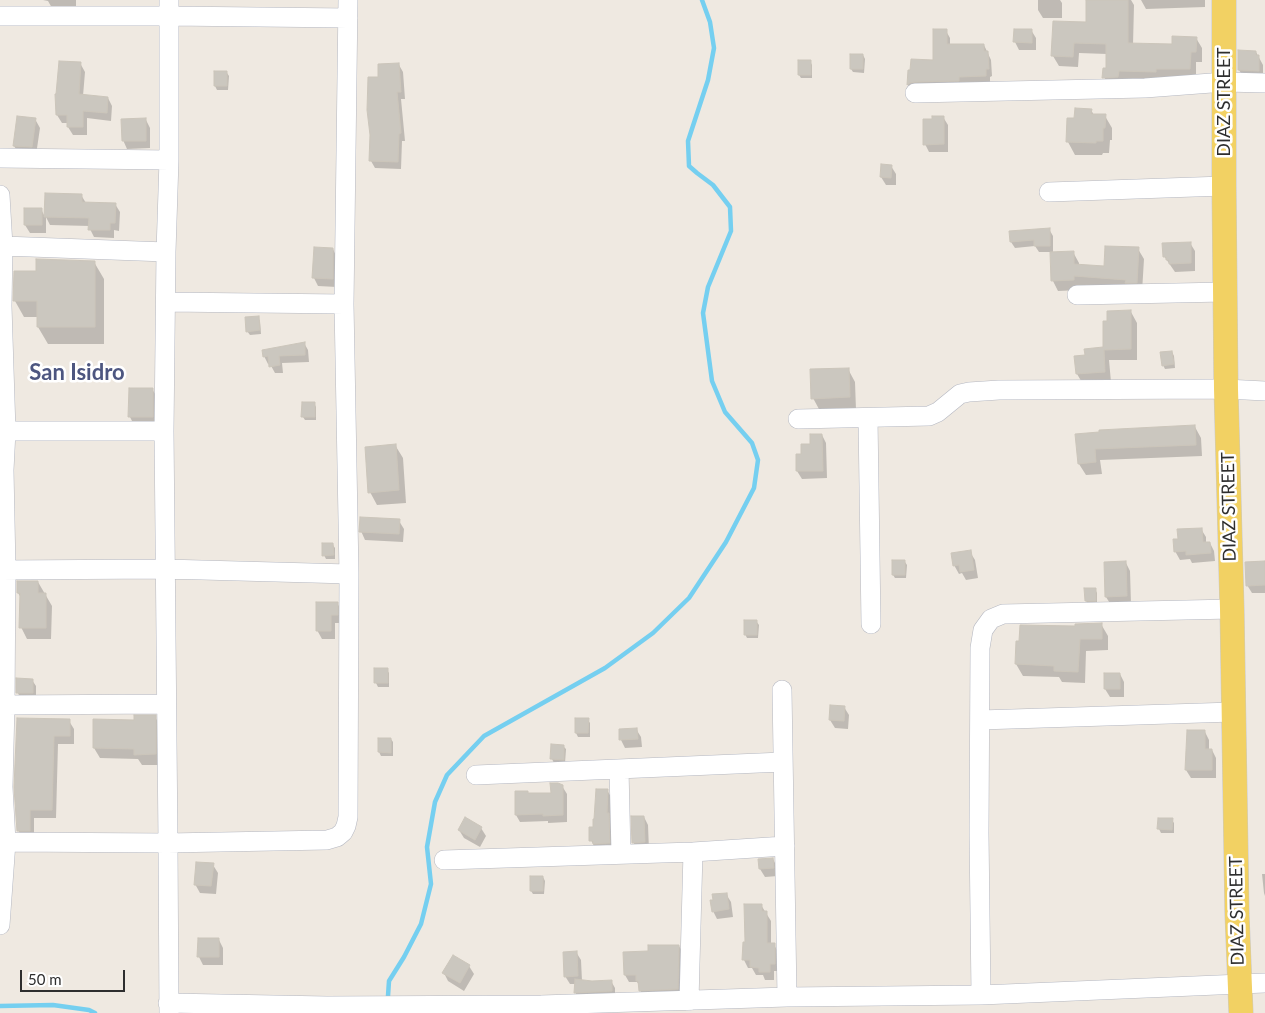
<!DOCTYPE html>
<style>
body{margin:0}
#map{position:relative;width:1265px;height:1013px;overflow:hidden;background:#efe9e1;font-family:Lato,sans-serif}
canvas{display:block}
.scale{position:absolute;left:20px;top:970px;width:105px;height:22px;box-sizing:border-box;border:2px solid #2e2e2e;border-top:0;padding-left:6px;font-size:15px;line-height:18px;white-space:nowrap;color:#2e2e2e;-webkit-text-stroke:4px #fff;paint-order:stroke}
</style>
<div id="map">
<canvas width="1265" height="1013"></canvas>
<div class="scale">50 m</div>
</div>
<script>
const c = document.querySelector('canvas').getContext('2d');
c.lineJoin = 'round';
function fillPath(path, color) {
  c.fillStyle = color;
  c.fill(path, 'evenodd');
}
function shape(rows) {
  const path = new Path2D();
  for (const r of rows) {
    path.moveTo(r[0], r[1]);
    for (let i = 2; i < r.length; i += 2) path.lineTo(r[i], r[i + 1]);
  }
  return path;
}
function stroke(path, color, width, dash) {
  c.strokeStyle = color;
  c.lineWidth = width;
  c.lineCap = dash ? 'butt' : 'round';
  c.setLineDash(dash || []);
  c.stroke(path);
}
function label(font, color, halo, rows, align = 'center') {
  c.font = font + ' Lato,sans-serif';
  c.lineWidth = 5;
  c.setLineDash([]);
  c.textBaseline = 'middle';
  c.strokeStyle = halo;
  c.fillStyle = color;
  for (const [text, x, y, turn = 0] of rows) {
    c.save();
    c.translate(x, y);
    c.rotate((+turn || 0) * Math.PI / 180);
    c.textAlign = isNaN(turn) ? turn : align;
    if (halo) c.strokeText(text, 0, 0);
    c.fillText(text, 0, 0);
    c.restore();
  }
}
fillPath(shape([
 [43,0,76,0,76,9,52,8,48,1],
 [1038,0,1060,0,1062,3,1062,18,1043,18,1038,10],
 [1088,0,1131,0,1134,5,1133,45,1173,45,1196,38,1202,48,1202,62,1196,62,1196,79,1110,88,1104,77,1107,69,1107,54,1079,53,1078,67,1059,66,1053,56,1087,24],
 [1141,0,1205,0,1205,7,1146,9],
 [1031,30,1036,38,1036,50,1019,50,1015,42],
 [946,31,950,38,950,45,984,45,991,60,992,76,990,77,990,83,912,92,908,85,909,71,934,61],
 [1239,51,1256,52,1263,65,1263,79,1244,78,1239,70],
 [863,55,865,59,864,73,853,72,851,69],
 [810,61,812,65,812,78,801,78,799,75],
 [80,63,85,72,83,96,108,98,112,106,111,121,87,118,87,135,73,135,68,127,68,123,62,123,57,115],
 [399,65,403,72,405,99,401,99,405,141,402,141,401,169,375,168,371,161,379,78],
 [227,73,229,76,228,90,217,90,215,86],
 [1091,110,1094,115,1105,116,1112,128,1112,140,1110,140,1109,153,1103,153,1102,155,1075,155,1068,142,1068,119,1076,120],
 [18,117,35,119,40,128,36,155,19,154,14,146],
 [943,117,948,125,948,152,929,152,925,144,933,120],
 [146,120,150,128,150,148,127,149,123,140],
 [891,166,896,174,896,185,886,185,881,177],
 [81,195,86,203,115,204,120,212,119,231,114,230,114,238,94,237,90,229,90,226,50,225,46,217,46,233,30,233,25,225,25,210,41,209,45,217],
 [1049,229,1053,236,1053,253,1073,252,1079,263,1079,266,1105,268,1138,249,1144,259,1142,292,1131,290,1080,286,1080,290,1058,291,1053,281,1052,252,1039,252,1035,246,1015,248,1011,242],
 [1190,243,1195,251,1195,271,1175,272,1164,256],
 [333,249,337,258,337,287,318,286,314,278],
 [94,262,104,279,104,344,48,344,38,327,38,317,24,317,15,301,37,272],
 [1131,312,1137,323,1137,360,1109,360,1111,382,1083,384,1077,374,1086,356,1105,348],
 [258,318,260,321,261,334,250,335,247,331],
 [304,343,308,350,309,362,282,363,283,373,275,373,270,364,268,364,264,356],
 [1172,352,1174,356,1175,368,1165,369,1163,365],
 [848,369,855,382,856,410,820,411,813,398],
 [152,389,157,397,157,425,134,425,130,417],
 [314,403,316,407,316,420,305,420,303,417],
 [1195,427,1201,438,1202,456,1100,460,1102,474,1086,475,1079,464,1076,436],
 [822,435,826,443,827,478,802,479,797,471,802,455],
 [395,445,403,458,406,503,377,505,370,492],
 [399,521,404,529,403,542,365,540,361,531],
 [1201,529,1206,537,1206,543,1210,543,1214,551,1215,561,1192,563,1190,559,1180,560,1175,551],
 [332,544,335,548,335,559,326,559,324,555],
 [970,552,975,560,978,578,966,580,962,573,959,574,954,565],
 [905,562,907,565,906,578,895,578,893,575],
 [1265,562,1265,593,1252,593,1247,585],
 [1126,563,1130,571,1131,604,1111,605,1106,597],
 [38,582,52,606,51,639,27,639,21,627,21,598,18,593],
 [1095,589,1097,593,1097,604,1088,604,1086,601],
 [337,603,342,611,342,623,335,623,335,639,322,639,317,630],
 [756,621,759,625,758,638,747,638,745,634],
 [1101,624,1108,636,1108,650,1086,651,1085,683,1062,682,1059,677,1023,676,1016,664,1076,627],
 [387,670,389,673,389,687,378,687,376,683],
 [1120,674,1124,682,1124,697,1110,697,1105,689],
 [32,680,36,686,36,700,21,700,18,693],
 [844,707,849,715,848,729,835,728,830,720],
 [155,717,161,727,161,765,142,765,138,759,100,758,94,748,135,721],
 [17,720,69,721,74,729,74,744,58,744,56,818,34,818,34,839,23,839,18,830],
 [588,720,590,723,590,737,578,737,576,733],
 [636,729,641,737,642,747,625,748,621,740],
 [1205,732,1209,740,1209,750,1212,750,1216,758,1216,778,1191,778,1186,770],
 [391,739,393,742,393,756,381,756,379,752],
 [563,746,566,749,565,763,554,763,552,759],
 [562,786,567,794,567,822,548,823,548,821,520,822,516,815,528,795,552,794],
 [607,790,614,802,615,854,597,852,591,840],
 [644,817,648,825,649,850,638,850,633,842],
 [1159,819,1172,820,1174,823,1174,833,1161,833,1159,829],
 [481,828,486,836,480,847,464,838,459,830],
 [773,859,777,867,778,876,765,877,760,869,760,860],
 [213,865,218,873,216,894,200,893,195,884],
 [1262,874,1265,874,1265,896,1264,893],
 [543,877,545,881,544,894,533,894,531,891],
 [726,894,731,902,733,917,717,919,713,911],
 [761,905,771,921,771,944,774,945,779,953,779,971,774,971,774,980,765,980,763,975,756,975,752,968,748,968,744,960,746,944],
 [219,940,223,948,223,965,203,965,199,957],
 [679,946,683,953,682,996,644,998,640,990,640,986,637,982,629,982,625,975,650,952],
 [576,952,581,960,582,981,611,981,615,988,615,998,579,999,575,992,576,984,570,984,565,976],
 [453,957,469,966,474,974,464,991,448,981,444,973]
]), '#0003');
stroke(shape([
 [388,996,389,981,404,957,421,924,431,884,427,847,435,802,447,775,484,736,605,668,653,633,689,598,726,542,754,488,758,460,752,443,725,412,712,381,703,313,708,287,731,231,730,207,713,185,697,173,689,166,688,141,708,80,714,48,710,22,702,0],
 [0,1006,53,1005,89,1010,95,1013]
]), '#75cff0', 4.5);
const building = shape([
 [1086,0,1128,0,1128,43,1172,44,1172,36,1197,37,1196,52,1191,52,1190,69,1156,69,1156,72,1119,71,1118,77,1102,78,1103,68,1106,68,1106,44,1074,43,1073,57,1051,56,1053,21,1086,22,1086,0],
 [933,29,947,29,947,44,984,44,984,51,988,51,989,69,986,69,986,76,959,77,959,81,915,82,910,83,907,85,908,70,910,70,911,59,933,60,933,29],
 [1014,29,1032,29,1032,43,1013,42,1014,29],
 [1238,50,1256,51,1256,55,1259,55,1259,71,1238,70,1238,50],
 [850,54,863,54,863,69,850,69,850,54],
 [798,60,811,60,811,75,798,75,798,60],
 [59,61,81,62,79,94,108,97,107,113,83,111,83,127,67,127,67,115,56,115,55,94,56,94,59,61],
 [399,63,401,92,397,92,401,133,399,134,398,162,369,161,370,135,367,110,368,77,378,77,378,64,399,63],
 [214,71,227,71,227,86,214,86,214,71],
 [1075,108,1092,109,1091,114,1106,114,1105,128,1103,128,1103,141,1096,141,1096,143,1066,142,1067,118,1074,118,1075,108],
 [17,116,36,118,32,147,13,146,17,116],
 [932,116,944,116,944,144,923,145,923,119,932,119,932,116],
 [146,118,146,141,122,141,121,119,146,118],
 [881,164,892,165,891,178,880,177,881,164],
 [45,193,82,194,82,202,116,203,115,223,110,223,110,230,88,230,89,218,44,217,45,193],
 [24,208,42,208,42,225,24,225,24,208],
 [1050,228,1050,246,1034,246,1034,240,1010,242,1009,231,1050,228],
 [1191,242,1191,263,1169,264,1169,260,1166,260,1166,257,1163,257,1162,243,1191,242],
 [1105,246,1139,247,1137,283,1125,283,1126,280,1074,276,1074,280,1051,281,1050,252,1074,251,1074,264,1104,266,1105,246],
 [314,247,333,248,333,279,312,278,314,247],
 [36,259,95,261,95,327,37,327,37,301,13,301,14,271,36,271,36,259],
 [1131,310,1131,349,1104,350,1105,372,1076,374,1074,356,1085,355,1084,349,1103,347,1103,321,1107,321,1107,311,1131,310],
 [259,316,260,330,246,332,245,317,259,316],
 [305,342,305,355,279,356,280,365,269,367,268,356,263,357,262,350,305,342],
 [1172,351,1174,364,1162,366,1160,352,1172,351],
 [849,368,850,397,811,399,810,369,849,368],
 [129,388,153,388,153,417,128,417,129,388],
 [302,402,315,402,315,417,301,417,302,402],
 [1195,425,1196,445,1095,449,1096,462,1078,464,1075,434,1099,432,1099,430,1195,425],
 [810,434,822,434,823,471,796,471,796,454,801,454,801,444,810,444,810,434],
 [396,444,399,490,368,493,365,447,396,444],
 [360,517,400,519,399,534,359,532,360,517],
 [1202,528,1203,542,1210,542,1211,553,1186,555,1186,551,1174,552,1173,539,1178,539,1177,529,1202,528],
 [322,543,333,543,334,555,322,556,322,543],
 [971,550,974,570,960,572,959,565,953,566,951,553,971,550],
 [892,560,905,560,905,575,892,575,892,560],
 [1126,561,1127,596,1105,597,1104,562,1126,561],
 [1265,561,1265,585,1246,586,1245,562,1265,561],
 [17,581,38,581,38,593,46,593,46,628,19,628,20,593,17,593,17,581],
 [1084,588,1096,588,1096,601,1085,601,1084,588],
 [316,602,338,602,338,615,331,615,331,631,316,631,316,602],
 [744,620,757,620,757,635,744,635,744,620],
 [1102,623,1102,639,1080,639,1078,672,1054,671,1054,666,1015,664,1016,641,1019,641,1020,625,1075,626,1075,624,1102,623],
 [374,668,388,668,388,683,374,683,374,668],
 [1104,673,1120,673,1120,689,1104,689,1104,673],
 [16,678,33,679,33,693,16,693,16,678],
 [830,705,845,706,844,721,829,720,830,705],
 [134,715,156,715,156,754,134,755,134,749,93,748,93,719,134,720,134,715],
 [17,718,70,719,70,736,54,736,52,810,30,810,30,831,17,831,14,787,17,718],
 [575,718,589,718,588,733,575,733,575,718],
 [637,728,638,739,619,740,619,729,637,728],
 [1187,730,1205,730,1205,749,1212,749,1212,770,1185,770,1187,730],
 [378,738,391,738,391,753,378,752,378,738],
 [551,744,564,745,564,760,550,759,551,744],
 [550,783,558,783,563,785,563,815,543,816,543,814,515,815,515,791,528,791,528,793,551,793,550,783],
 [596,789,608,789,607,813,609,813,610,843,593,844,593,841,589,841,589,827,593,827,593,819,594,819,596,789],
 [631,816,644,816,645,842,632,843,631,816],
 [465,817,482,827,475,840,458,830,465,817],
 [1158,818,1173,818,1172,830,1157,829,1158,818],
 [773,858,774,868,759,869,758,859,773,858],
 [196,862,214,863,211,886,194,885,196,862],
 [530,876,543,876,543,891,530,891,530,876],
 [727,893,729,909,712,912,710,900,713,900,712,894,727,893],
 [744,904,762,904,762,911,767,911,767,943,775,943,775,964,770,964,770,972,759,972,759,968,750,967,750,960,742,960,743,942,745,942,744,904],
 [198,938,219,938,219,957,197,957,198,938],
 [648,945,679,945,678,989,639,991,638,981,636,981,636,975,624,975,623,952,648,951,648,945],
 [577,951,578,976,564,977,563,952,577,951],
 [453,955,470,965,460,983,442,973,453,955],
 [575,979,592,981,612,980,612,991,574,993,575,979]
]);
fillPath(building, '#cbc7bf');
stroke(building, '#cbc5ba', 1);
const minor = shape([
 [0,16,169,16,348,18],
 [915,93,1145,88,1225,82,1265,83],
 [0,158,169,160],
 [1049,192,1224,186],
 [0,195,3,246,2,306,6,431,4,470,6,570,5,705,3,787,6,842,0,925],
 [3,246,166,252],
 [1077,295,1225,292],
 [166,302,344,304],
 [868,418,871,624],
 [798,419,929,416,938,412,960,394,969,392,999,390,1226,389,1265,391],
 [6,431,164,431],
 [0,570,165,569,349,574],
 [782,690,787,997],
 [5,705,166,704],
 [980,720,1233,712],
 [619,769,621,854],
 [476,775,783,762],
 [6,842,168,843,327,840,337,837,343,832,346,826,348,817,349,574,344,304,348,0],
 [444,860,693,852,785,846],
 [981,995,979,833,980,648,983,630,991,619,1003,614,1232,609],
 [689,1001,693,852],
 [168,1003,327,1006,541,1005,787,997,981,995,1265,983],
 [169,1013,168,843,164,431,166,252,169,160,169,0]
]);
const major = shape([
 [1224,0,1224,186,1226,389,1232,609,1237,914,1241,1013]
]);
stroke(minor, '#b4b7c1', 20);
stroke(major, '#c9c9c9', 25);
stroke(minor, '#fff', 19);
stroke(major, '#f2d163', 24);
label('18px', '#2e2e2e', '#fff', [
 ["DIAZ STREET",1224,102,-90],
 ["DIAZ STREET",1229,507,-91],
 ["DIAZ STREET",1237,911,-91]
]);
label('bold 22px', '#4d5680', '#fff', [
 ["San Isidro",77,373]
]);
</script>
